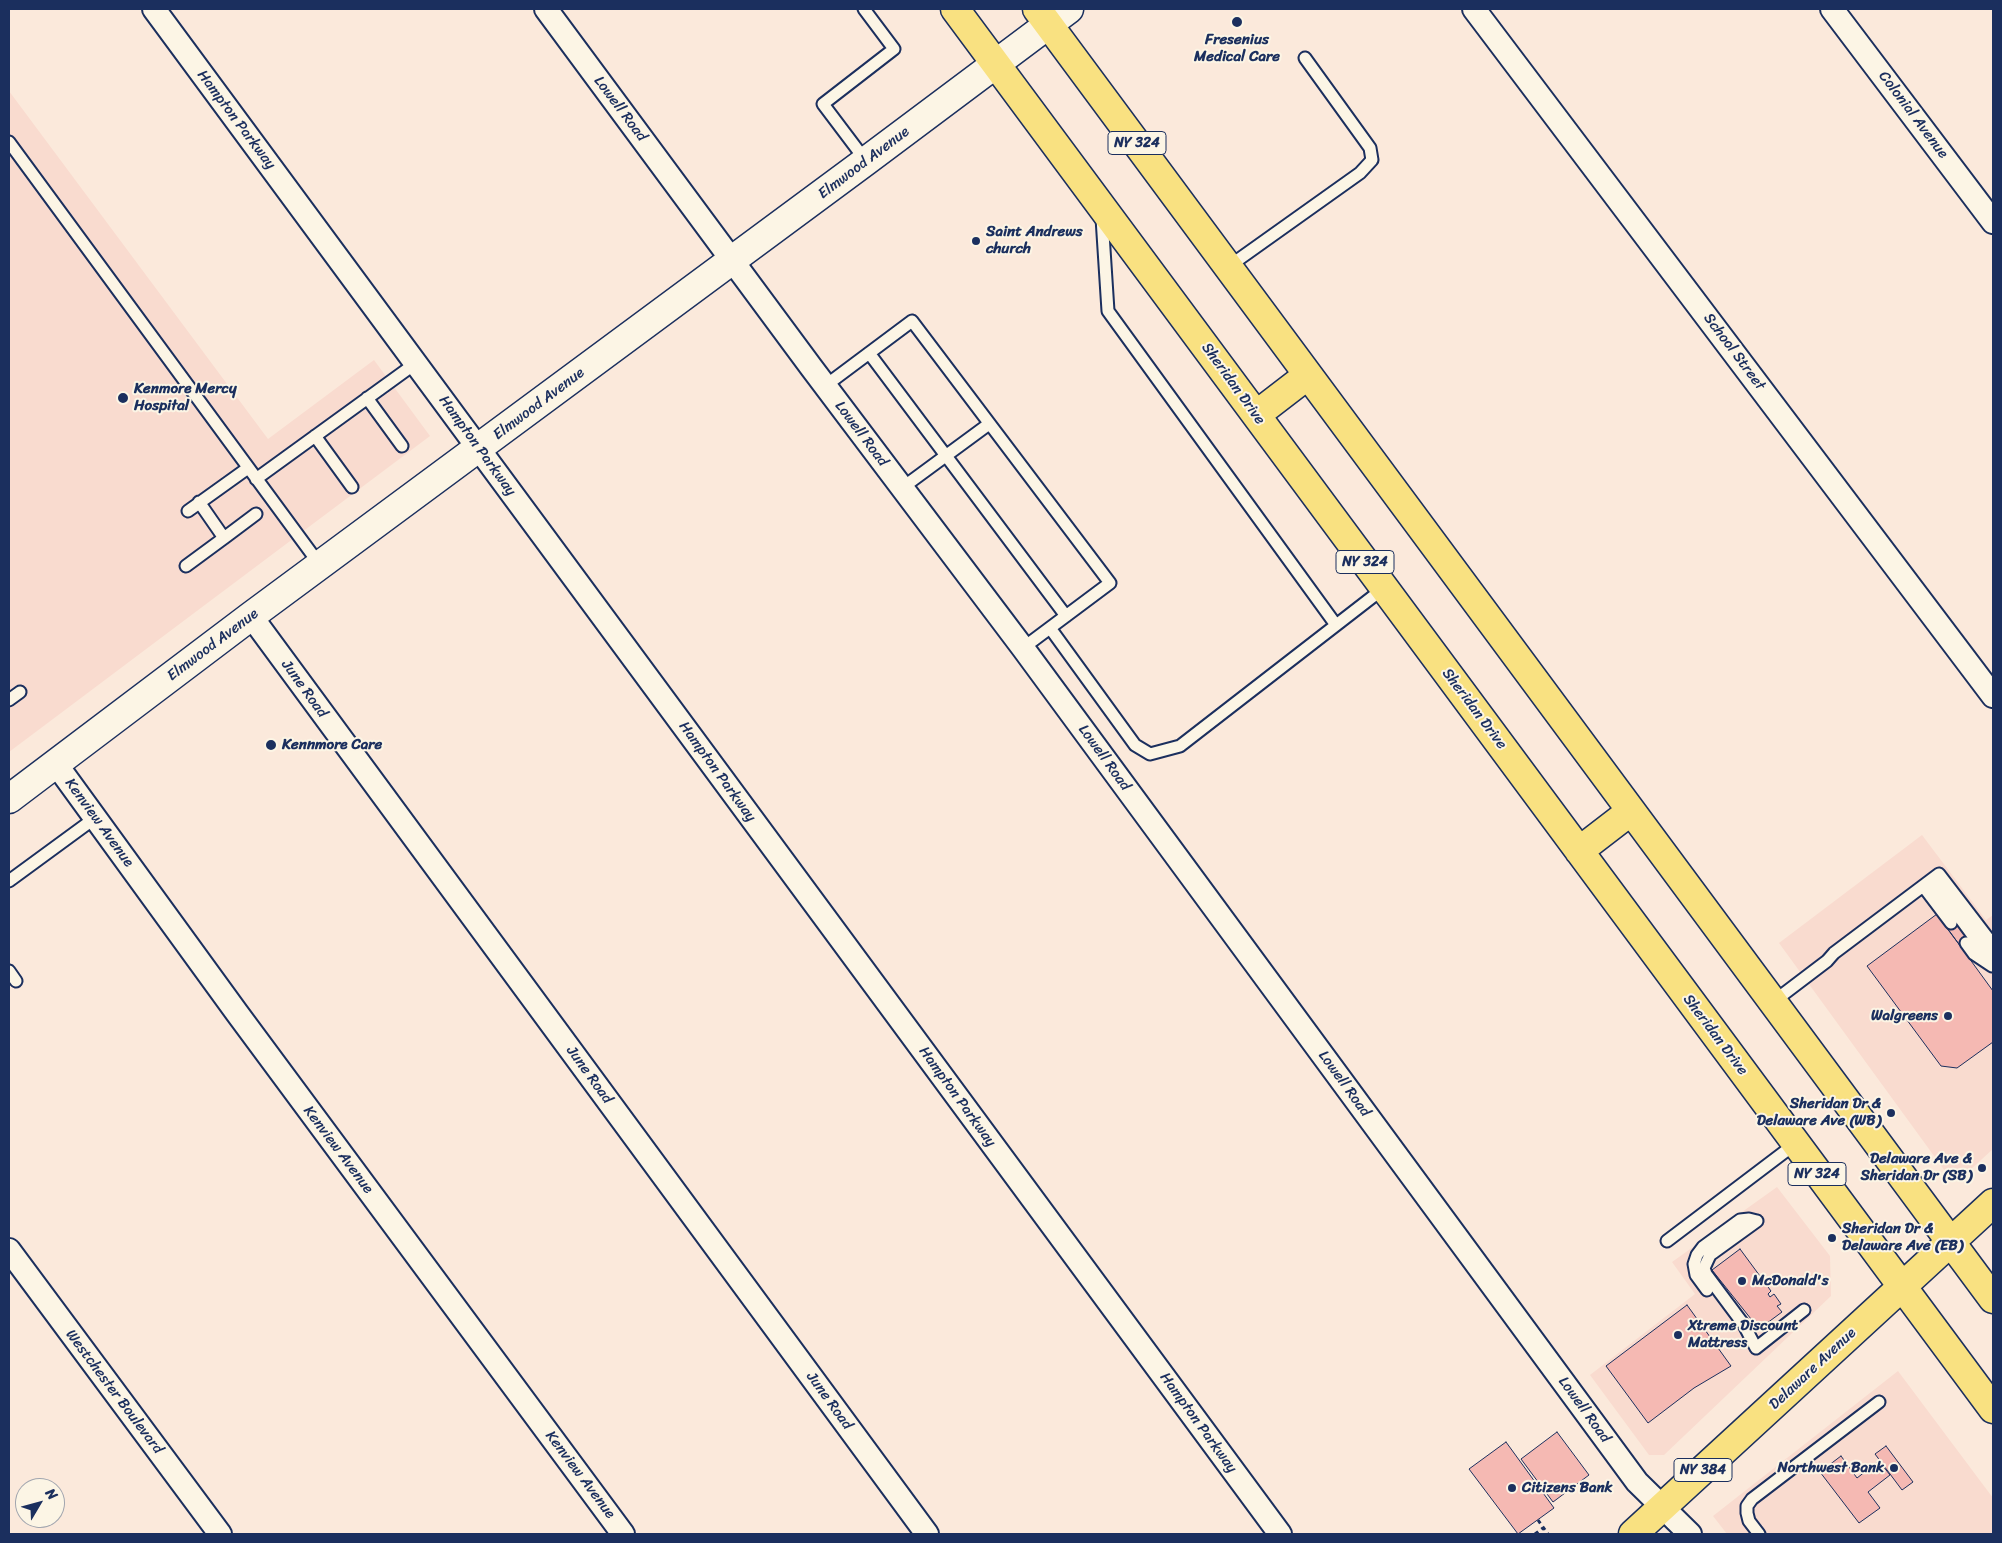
<!DOCTYPE html>
<style>
body{margin:0}
#map{position:relative;width:2002px;height:1543px;overflow:hidden;background:#fbe9db;font-family:Sriracha,sans-serif}
canvas{display:block}
.frame{position:absolute;inset:0;border:10px solid #1b2f5e;pointer-events:none}
.north{position:absolute;left:15px;top:1478px;width:50px;height:50px;box-sizing:border-box;background:#fcf5e5;border:1px solid #a2a6af;border-radius:50%;rotate:53deg;font-size:14px;font-weight:700;line-height:20px;text-align:center;color:#1b2f5e}
.north::after{content:'';display:block;margin:auto;width:18px;height:22px;background:#1b2f5e;clip-path:polygon(50% 0,100% 100%,50% 72%,0 100%)}
</style>
<div id="map">
<canvas width="2002" height="1543"></canvas>
<div class="frame"></div>
<div class="north">N</div>
</div>
<script>
const c = document.querySelector('canvas').getContext('2d');
c.lineJoin = 'round';
function fillPath(path, color) {
  c.fillStyle = color;
  c.fill(path, 'evenodd');
}
function shape(rows) {
  const path = new Path2D();
  for (const r of rows) {
    path.moveTo(r[0], r[1]);
    for (let i = 2; i < r.length; i += 2) path.lineTo(r[i], r[i + 1]);
  }
  return path;
}
function stroke(path, color, width, dash) {
  c.strokeStyle = color;
  c.lineWidth = width;
  c.lineCap = dash ? 'butt' : 'round';
  c.setLineDash(dash || []);
  c.stroke(path);
}
function label(font, color, halo, rows, align = 'center') {
  c.font = font + ' Sriracha,sans-serif';
  c.lineWidth = 4;
  c.setLineDash([]);
  c.textBaseline = 'middle';
  c.strokeStyle = halo;
  c.fillStyle = color;
  for (const [text, x, y, turn = 0] of rows) {
    c.save();
    c.translate(x, y);
    c.rotate((+turn || 0) * Math.PI / 180);
    c.textAlign = isNaN(turn) ? turn : align;
    if (halo) c.strokeText(text, 0, 0);
    c.fillText(text, 0, 0);
    c.restore();
  }
}
fillPath(shape([
 [9,91,268,439,374,360,430,436,9,752],
 [1922,835,1986,920,1993,915,1993,1149,1970,1170,1945,1171,1779,943],
 [1777,1187,1830,1256,1831,1296,1664,1455,1649,1455,1590,1375,1695,1294,1672,1262],
 [1898,1371,1993,1498,1993,1534,1727,1534,1713,1516]
]), '#f9dbcf');
const building = shape([
 [1937,914,1993,991,1993,1042,1957,1068,1941,1066,1867,966,1937,914],
 [1959,918,1974,938,1961,947,1946,927,1959,918],
 [1740,1249,1771,1291,1768,1294,1770,1297,1774,1294,1781,1304,1777,1306,1782,1312,1759,1329,1712,1270,1740,1249],
 [1687,1305,1731,1366,1694,1388,1648,1423,1606,1366,1687,1305],
 [1557,1432,1589,1475,1553,1502,1521,1459,1557,1432],
 [1506,1442,1554,1508,1518,1534,1469,1469,1506,1442],
 [1886,1446,1913,1482,1902,1490,1875,1454,1886,1446],
 [1841,1456,1857,1478,1879,1461,1890,1475,1868,1492,1880,1508,1859,1523,1820,1472,1841,1456]
]);
fillPath(building, '#f5b9b3');
stroke(building, '#1b2f5e', 1);
const lane = shape([
 [864,9,894,49,823,104,866,161],
 [9,142,320,565],
 [1102,218,1108,311,1336,625],
 [1228,267,1360,173,1372,160,1370,148,1305,58],
 [869,353,1066,616],
 [825,386,912,321,1110,583,1023,648],
 [367,398,402,446],
 [315,436,352,487],
 [256,479,416,363],
 [902,488,989,424],
 [199,502,224,538,256,514],
 [188,511,248,468],
 [186,566,224,538],
 [1050,628,1135,745,1150,754,1180,746,1384,588],
 [9,700,20,692],
 [1932,880,1993,963],
 [9,881,95,818],
 [1923,886,1951,923],
 [1966,943,1974,954,1992,966],
 [9,971,16,981],
 [1773,1002,1827,961,1834,953,1939,874,1988,938,1993,954],
 [1757,1221,1710,1255,1704,1268,1706,1274,1744,1325,1756,1348,1804,1310],
 [1667,1241,1795,1144],
 [1707,1290,1696,1275,1694,1264,1697,1255,1703,1247,1740,1220,1749,1219,1757,1221],
 [1759,1534,1749,1521,1747,1513,1747,1506,1752,1499,1879,1402]
]);
const street = shape([
 [154,9,1280,1534],
 [546,9,811,367,1023,648,1637,1482,1690,1534],
 [1474,9,1993,696],
 [1832,9,1993,222],
 [251,616,927,1534],
 [56,764,237,1013,623,1534],
 [9,1250,220,1534]
]);
const secondary = shape([
 [9,799,251,616,866,161,1069,9]
]);
const primary = shape([
 [955,9,1993,1409],
 [1037,9,1993,1299],
 [1256,415,1308,375],
 [1579,851,1631,811],
 [1633,1534,1993,1203]
]);
stroke(lane, '#1b2f5e', 15);
stroke(street, '#1b2f5e', 26);
stroke(secondary, '#1b2f5e', 31);
stroke(primary, '#1b2f5e', 31);
stroke(shape([
 [1538,1520,1548,1534],
 [1535,1534,1543,1528]
]), '#1b2f5e', 3, [4, 4]);
stroke(lane, '#fcf5e5', 11);
stroke(street, '#fcf5e5', 22);
stroke(secondary, '#fcf5e5', 28);
stroke(primary, '#f9e181', 28);
for (const [x, y, r, color] of [
 [1237,22,6,"#1b2f5e"],
 [976,241,5,"#1b2f5e"],
 [123,398,6,"#1b2f5e"],
 [271,745,6,"#1b2f5e"],
 [1948,1016,5,"#1b2f5e"],
 [1891,1113,5,"#1b2f5e"],
 [1982,1168,5,"#1b2f5e"],
 [1832,1238,5,"#1b2f5e"],
 [1742,1281,5,"#1b2f5e"],
 [1678,1335,5,"#1b2f5e"],
 [1894,1468,5,"#1b2f5e"],
 [1512,1488,5,"#1b2f5e"]
]) {
  const dot = new Path2D();
  dot.arc(x, y, r, 0, 2 * Math.PI);
  c.fillStyle = color;
  c.fill(dot);
  stroke(dot, '#fcf5e5', 2);
}
for (const [x, y, w] of [
 [1137,143,58],
 [1365,562,58],
 [1817,1174,58],
 [1703,1470,58]
]) {
  const box = new Path2D();
  box.roundRect(x - w / 2, y - 11.5, w, 23, 4);
  c.fillStyle = '#fcf5e5';
  c.fill(box);
  stroke(box, '#1b2f5e', 1);
}
label('bold 14px', '#1b2f5e', null, [
 ["NY 324",1137,143],
 ["NY 324",1365,562],
 ["NY 324",1817,1174],
 ["NY 384",1703,1470]
]);
label('bold 15px', '#1b2f5e', '#fcf5e5', [
 ["Fresenius",1237,40,"center"],
 ["Medical Care",1237,57,"center"],
 ["Saint Andrews",986,232],
 ["church",986,249],
 ["Kenmore Mercy",134,389],
 ["Hospital",134,406],
 ["Kennmore Care",282,745],
 ["Walgreens",1938,1016,"right"],
 ["Sheridan Dr &",1881,1104,"right"],
 ["Delaware Ave (WB)",1881,1121,"right"],
 ["Delaware Ave &",1972,1159,"right"],
 ["Sheridan Dr (SB)",1972,1176,"right"],
 ["Sheridan Dr &",1842,1229],
 ["Delaware Ave (EB)",1842,1246],
 ["McDonald's",1752,1281],
 ["Xtreme Discount",1688,1326],
 ["Mattress",1688,1343],
 ["Northwest Bank",1884,1468,"right"],
 ["Citizens Bank",1522,1488]
], 'left');
label('15px', '#1b2f5e', '#fcf5e5', [
 ["Lowell Road",620,109,53],
 ["Colonial Avenue",1913,115,53],
 ["Hampton Parkway",236,120,53],
 ["Elmwood Avenue",864,163,-37],
 ["School Street",1734,352,53],
 ["Sheridan Drive",1233,384,54],
 ["Elmwood Avenue",539,404,-37],
 ["Lowell Road",861,434,53],
 ["Hampton Parkway",477,446,54],
 ["Elmwood Avenue",213,645,-37],
 ["June Road",304,689,54],
 ["Sheridan Drive",1474,709,53],
 ["Lowell Road",1104,758,54],
 ["Hampton Parkway",717,772,54],
 ["Kenview Avenue",99,823,54],
 ["Sheridan Drive",1715,1035,53],
 ["June Road",589,1075,54],
 ["Lowell Road",1344,1084,54],
 ["Hampton Parkway",957,1097,54],
 ["Kenview Avenue",338,1150,53],
 ["Delaware Avenue",1813,1369,-43],
 ["Westchester Boulevard",114,1392,53],
 ["June Road",829,1401,54],
 ["Lowell Road",1584,1410,54],
 ["Hampton Parkway",1198,1423,54],
 ["Kenview Avenue",580,1475,53]
]);
</script>
